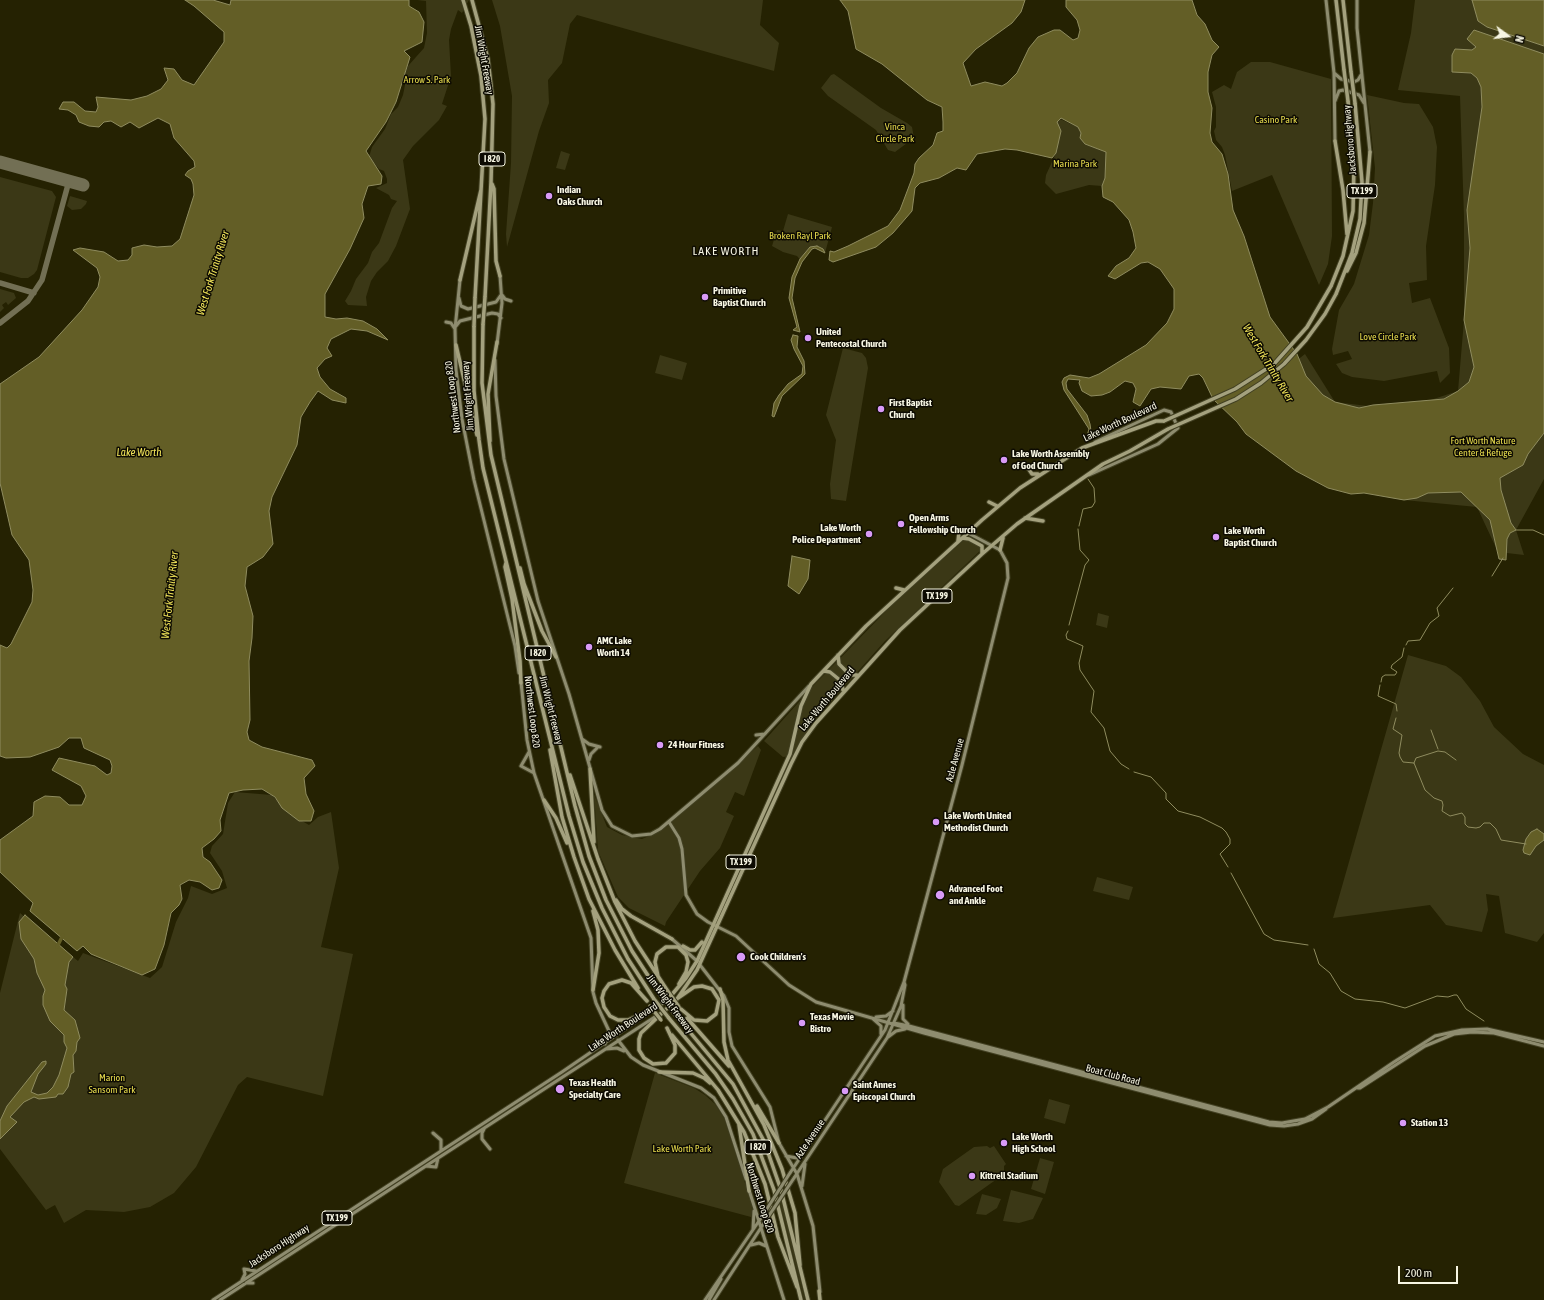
<!DOCTYPE html>
<style>
body{margin:0}
#map{position:relative;width:1544px;height:1300px;overflow:hidden;background:#252202;font-family:"Asap Condensed",sans-serif}
canvas{display:block}
.north{position:absolute;left:1488px;top:16px;width:40px;height:40px;-webkit-text-stroke:3px #0d0b02;paint-order:stroke;rotate:105deg;font-size:11px;font-weight:700;line-height:16px;text-align:center;color:#f7f6e3}
.north::after{content:'';display:block;margin:auto;width:14px;height:18px;background:#f7f6e3;clip-path:polygon(50% 0,100% 100%,50% 72%,0 100%)}
.scale{position:absolute;left:1398px;top:1266px;width:60px;height:18px;box-sizing:border-box;border:2px solid #f7f6e3;border-top:0;padding-left:5px;font-size:12px;line-height:14px;white-space:nowrap;color:#f7f6e3;-webkit-text-stroke:3px #0d0b02;paint-order:stroke}
</style>
<div id="map">
<canvas width="1544" height="1300"></canvas>
<div class="north">N</div>
<div class="scale">200 m</div>
</div>
<script>
const c = document.querySelector('canvas').getContext('2d');
c.lineJoin = 'round';
function fillPath(path, color) {
  c.fillStyle = color;
  c.fill(path, 'evenodd');
}
function shape(rows) {
  const path = new Path2D();
  for (const r of rows) {
    path.moveTo(r[0], r[1]);
    for (let i = 2; i < r.length; i += 2) path.lineTo(r[i], r[i + 1]);
  }
  return path;
}
function stroke(path, color, width, dash) {
  c.strokeStyle = color;
  c.lineWidth = width;
  c.lineCap = dash ? 'butt' : 'round';
  c.setLineDash(dash || []);
  c.stroke(path);
}
function label(font, color, halo, rows, align = 'center') {
  c.font = font + ' "Asap Condensed",sans-serif';
  c.lineWidth = 3;
  c.setLineDash([]);
  c.textBaseline = 'middle';
  c.strokeStyle = halo;
  c.fillStyle = color;
  for (const [text, x, y, turn = 0] of rows) {
    c.save();
    c.translate(x, y);
    c.rotate((+turn || 0) * Math.PI / 180);
    c.textAlign = isNaN(turn) ? turn : align;
    if (halo) c.strokeText(text, 0, 0);
    c.fillText(text, 0, 0);
    c.restore();
  }
}
fillPath(shape([
 [417,0,469,0,462,13,458,10,451,29,449,40,451,76,442,104,447,106,439,120,413,146,403,160,410,209,396,246,388,261,377,272,371,281,366,297,367,306,348,305,345,301,351,291,356,279,368,263,372,252,379,243,392,208,397,201,391,199,389,195,376,188,387,183,387,179,384,171,379,169,369,157,372,147,385,129,391,114,398,107,403,95,405,85,404,76,408,66,424,48,427,33,426,1],
 [492,0,763,0,760,25,779,43,774,71,577,15,570,24,562,63,548,80,549,103,539,131,507,247,506,234,511,163,512,96,500,26],
 [1415,0,1544,0,1544,479,1516,530,1524,555,1498,552,1477,507,1404,500,1296,471,1238,406,1305,354,1335,402,1400,410,1458,391,1464,320,1464,217,1460,96,1398,90,1411,33],
 [1251,62,1270,62,1331,79,1332,236,1328,264,1319,285,1272,175,1232,191,1225,155,1222,147,1216,140,1214,131,1216,127,1216,107,1212,92,1224,85,1231,89,1237,72],
 [834,74,881,108,907,123,912,127,914,138,895,152,888,150,876,130,828,96,821,88,831,75],
 [1367,95,1404,103,1419,104,1433,127,1437,147,1435,185,1426,246,1427,280,1409,283,1412,303,1430,298,1449,348,1450,373,1440,383,1437,371,1384,381,1352,377,1342,373,1336,364,1352,359,1348,351,1333,355,1332,349,1339,310,1354,284,1369,235,1373,203,1375,168],
 [1060,119,1078,127,1085,144,1106,152,1105,178,1102,186,1089,185,1056,194,1045,183,1046,175,1056,153,1057,122],
 [561,151,570,154,565,170,556,168],
 [0,177,52,191,56,197,37,270,34,274,28,278,21,278,0,272],
 [70,196,87,201,86,204,81,209,72,210,67,206],
 [788,214,832,227,825,253,815,248,812,249,802,262,797,256,783,252,772,246,777,230,783,231],
 [0,289,14,293,16,298,8,305,6,302,2,305,4,308,0,312],
 [843,348,862,353,866,358,868,368,846,501,831,499,830,484,836,440,826,415],
 [660,355,687,363,682,380,655,373],
 [965,539,980,546,981,550,885,641,813,722,792,756,783,757,764,741,814,685,889,608],
 [1098,613,1109,616,1107,628,1096,625],
 [1408,655,1446,666,1461,677,1480,701,1494,727,1523,754,1544,765,1544,933,1537,942,1505,933,1499,896,1486,894,1488,910,1482,932,1446,925,1430,905,1333,918],
 [758,746,761,750,744,796,735,792,726,812,734,816,720,848,700,871,666,922,665,926,629,908,618,897,598,851,594,794,607,827,622,835,642,839,660,831],
 [235,792,272,795,290,814,309,825,318,817,331,812,339,868,321,947,353,954,323,1096,247,1077,238,1085,196,1167,174,1193,150,1207,124,1212,86,1210,64,1223,55,1205,46,1210,0,1149,0,993,20,913,78,961,83,953,150,978,162,967,176,922,188,898,191,886,212,894,227,888,222,871,210,853,212,846,223,834,228,803],
 [1097,877,1133,887,1129,900,1093,891],
 [655,1073,694,1088,705,1095,715,1104,724,1118,738,1161,753,1208,751,1217,624,1183],
 [1049,1099,1070,1105,1065,1124,1044,1118],
 [987,1146,990,1148,994,1146,1006,1164,1004,1166,1004,1174,959,1206,955,1205,939,1182,943,1169,974,1147],
 [1040,1158,1054,1162,1045,1194,1031,1189],
 [1011,1190,1043,1198,1033,1219,1019,1223,1003,1221],
 [982,1194,1001,1199,997,1208,986,1215,976,1214],
 [781,1200,787,1223,805,1300,804,1300,780,1203]
]), '#3b3816');
const water = shape([
 [185,0,213,0,230,5,231,0,409,0,409,6,419,12,424,22,422,42,404,51,410,57,396,102,386,122,366,151,382,176,381,184,368,186,362,204,364,218,350,249,325,294,325,317,336,319,347,318,363,321,377,329,388,340,367,331,351,329,331,339,327,348,332,356,325,359,317,368,320,377,330,389,346,398,346,403,332,400,318,391,310,402,301,417,297,445,272,497,269,511,273,544,263,557,247,567,245,586,253,616,252,638,249,661,250,720,247,732,249,740,262,747,312,760,315,766,304,778,306,794,314,811,311,821,299,821,282,808,275,797,262,789,243,790,229,793,220,820,221,831,214,839,202,848,203,857,210,862,222,880,219,888,212,890,200,882,189,880,180,885,182,899,179,905,171,913,164,945,155,969,142,975,91,954,83,946,77,951,30,911,33,903,0,872,0,840,33,816,34,802,45,796,60,797,69,805,82,805,86,796,81,786,52,770,59,758,95,766,107,775,111,773,112,766,110,760,84,748,81,738,69,738,59,747,30,757,6,758,0,756,0,645,7,648,11,644,32,602,33,590,29,560,12,535,0,483,0,384,39,357,82,310,98,287,100,277,97,268,73,250,80,248,104,252,118,261,128,260,132,255,132,248,144,245,157,247,172,246,180,239,194,195,193,184,191,179,185,175,188,171,195,167,194,161,174,138,170,124,158,118,139,128,130,122,121,127,111,121,104,122,99,127,89,126,79,122,76,115,68,110,59,109,63,102,74,102,85,111,96,112,98,107,96,97,131,100,147,96,161,89,168,80,164,68,174,69,182,80,194,85,224,42,224,32,194,6,185,0],
 [840,0,1025,0,1021,12,1012,23,976,49,963,63,971,86,985,82,1002,86,1007,83,1017,73,1029,48,1038,37,1054,30,1060,30,1073,40,1078,38,1080,30,1077,20,1066,7,1066,0,1192,0,1197,15,1205,24,1212,40,1219,47,1212,55,1208,72,1208,92,1212,108,1210,133,1212,142,1222,154,1228,174,1233,210,1244,236,1270,317,1297,354,1306,376,1323,395,1335,402,1359,408,1373,405,1444,399,1458,391,1469,382,1474,367,1464,320,1470,248,1467,210,1482,107,1481,87,1477,78,1471,73,1452,72,1452,55,1455,49,1472,50,1476,47,1467,39,1474,30,1544,54,1544,433,1528,454,1523,465,1500,478,1501,490,1511,523,1516,530,1510,533,1507,539,1506,560,1499,559,1490,520,1461,492,1428,493,1417,498,1404,500,1364,493,1351,494,1328,488,1296,471,1246,434,1237,422,1213,399,1203,378,1199,374,1189,376,1181,389,1160,387,1151,389,1140,406,1133,402,1136,389,1133,383,1125,381,1110,392,1102,395,1091,396,1082,391,1079,383,1080,380,1068,379,1066,383,1067,389,1087,415,1090,424,1091,431,1090,435,1087,436,1089,429,1064,390,1062,382,1064,378,1070,375,1089,378,1099,374,1146,345,1167,323,1174,309,1174,289,1160,269,1148,262,1141,263,1115,279,1108,276,1116,266,1129,258,1136,248,1133,232,1129,220,1113,202,1103,197,1102,186,1105,178,1106,152,1085,144,1080,138,1081,133,1078,127,1061,118,1057,122,1061,131,1056,153,1052,158,1017,150,1005,149,977,154,966,170,957,168,939,178,920,183,915,188,912,211,893,233,876,247,833,262,829,260,830,251,834,252,848,246,888,226,900,210,914,173,915,164,919,158,933,145,937,133,943,131,943,122,942,107,927,100,882,64,856,49,848,11,840,0],
 [1472,0,1544,0,1544,46,1487,27,1478,21,1472,0],
 [817,246,823,249,825,253,815,248,812,249,802,262,795,278,792,298,800,332,793,330,797,327,789,298,792,277,800,259,810,247,817,246],
 [793,335,798,336,797,347,804,361,805,374,782,396,774,417,772,416,774,403,779,395,788,384,802,374,803,366,794,349,791,340,793,335],
 [792,556,810,560,808,579,799,594,788,586,792,556],
 [1537,829,1544,834,1544,840,1536,846,1530,855,1524,853,1523,850,1526,839,1531,832,1537,829],
 [25,915,73,957,69,962,65,985,67,989,64,1010,75,1020,80,1038,77,1042,76,1051,73,1055,74,1072,71,1074,68,1087,63,1094,58,1094,56,1097,39,1099,34,1097,24,1102,10,1117,17,1122,0,1139,0,1121,7,1106,42,1062,46,1061,46,1064,38,1074,31,1092,38,1095,47,1093,53,1087,59,1075,67,1048,64,1042,64,1035,50,1021,43,1005,43,996,45,990,37,973,34,959,21,939,19,922,25,915]
]);
fillPath(water, '#635e26');
stroke(water, '#8f8c5f', 1);
stroke(shape([
 [1079,526,1083,509,1092,507,1095,502,1094,488,1088,479],
 [1516,530,1533,530,1544,535],
 [1492,576,1503,558],
 [1069,625,1085,565,1089,560,1080,550,1078,529],
 [1068,631,1066,635,1067,639,1083,646,1079,663,1080,670,1094,691,1091,712,1104,728,1110,751,1121,764,1129,769],
 [1406,645,1408,641,1420,640,1430,623,1439,616,1437,608,1453,588],
 [1381,682,1382,677,1385,675,1395,675,1397,672,1391,668,1392,665,1402,657,1404,648],
 [1380,685,1378,696,1396,704,1397,711],
 [1396,718,1393,729,1402,735,1399,753,1400,757,1403,762,1414,763,1425,790,1434,798,1442,801,1443,805,1442,811,1450,816,1462,813,1465,817,1465,824,1468,827,1476,828,1480,827,1484,823,1490,823,1496,829,1501,840,1526,844],
 [1431,730,1438,749],
 [1414,763,1416,758,1438,751,1445,752,1456,760],
 [1134,772,1151,777,1166,793,1166,799,1178,811,1200,817,1222,828,1226,832,1230,839,1230,844,1220,854,1228,867],
 [1231,873,1264,934,1274,940,1308,945],
 [1314,949,1319,964,1330,973,1341,991,1355,999,1383,1002,1405,1008,1437,996,1448,997,1454,995,1457,995,1466,1009,1484,1021]
]), '#8f8c5f', 1);
stroke(shape([
 [57,947,63,935]
]), '#635e26', 3.5);
stroke(shape([
 [0,283,34,293],
 [0,323,28,301,42,280,69,181]
]), '#726f54', 5.5);
stroke(shape([
 [0,162,83,185]
]), '#726f54', 13);
const major = shape([
 [1326,0,1334,73,1335,141],
 [1357,0,1357,28,1370,152],
 [1334,73,1341,79,1354,82,1358,80,1361,75],
 [1335,101,1339,91,1343,90,1359,95,1364,103],
 [460,280,455,329,456,370,462,419,474,480,515,646,519,673],
 [502,295,505,299,511,301],
 [459,298,461,306,468,309,496,302,501,295],
 [446,322,451,323,455,329],
 [456,326,460,321,492,313,498,314,501,318],
 [497,344,502,303,500,276],
 [495,360,496,396,504,459,538,601,569,694,602,810,612,826,632,836,651,834,660,829,738,763,809,686],
 [1089,475,1158,444,1178,428,1171,412,1164,410,1095,442],
 [521,682,527,740,534,773,591,938,593,992,596,1003,609,1031,605,1044],
 [756,735,765,734],
 [582,739,589,744,600,747],
 [529,752,521,766,534,773],
 [589,760,591,754,597,748],
 [669,822,679,838,682,849,686,895,697,914,708,922,736,936,789,985,816,1002,924,1033,1270,1125,1284,1126,1298,1124,1312,1119,1326,1109],
 [672,939,697,961],
 [700,965,724,996,729,1008,729,1032,732,1046,770,1107,779,1143,797,1174,813,1226,820,1292],
 [903,1005,903,1019,908,1024],
 [876,1017,886,1016,893,1011],
 [872,1018,881,1026,881,1034],
 [894,1023,909,1026,1269,1122,1282,1123,1305,1119,1328,1107,1394,1062,1435,1036,1462,1030,1487,1029,1544,1042],
 [888,1037,896,1031,905,1029],
 [618,1040,631,1057,643,1065,701,1088,714,1098,726,1117,746,1179],
 [606,1049,617,1048,624,1051],
 [1358,1088,1360,1088,1425,1046,1454,1034,1472,1032,1494,1033,1544,1046],
 [484,1129,482,1133,482,1139,490,1149],
 [433,1133,441,1140,441,1151],
 [786,1156,797,1158,801,1155],
 [426,1166,436,1167,438,1158],
 [790,1173,885,1030,904,982,962,765,1008,578,1007,563,1000,550,968,533],
 [794,1178,887,1038,901,1006,905,985,904,982],
 [802,1186,805,1164],
 [749,1190,784,1300],
 [753,1229,754,1211],
 [751,1245,759,1243,766,1246],
 [242,1280,245,1274,244,1269,256,1271],
 [246,1283,253,1283],
 [213,1300,562,1072,654,1009],
 [220,1300,661,1013],
 [705,1300,761,1218],
 [709,1300,721,1279],
 [714,1300,764,1223]
]);
const highway = shape([
 [463,0,471,26,481,76,485,119,475,298],
 [472,0,488,59,493,104,491,182,485,297],
 [1336,0,1344,70],
 [1343,0,1351,72],
 [1335,141,1343,190,1347,234],
 [492,184,494,189,496,261,500,276],
 [1347,271,1356,253,1364,223,1370,152],
 [460,280,481,190],
 [1331,286,1343,256,1353,211,1354,165,1348,101],
 [1336,294,1352,253,1360,219,1362,182,1355,103],
 [483,324,482,383,491,455,575,806,589,856,606,900,632,951,660,994],
 [474,326,474,391,479,440,483,468,569,816,583,862,602,908,628,959,654,999],
 [456,345,477,435],
 [490,441,488,394,497,342],
 [1028,468,1032,474,1038,474],
 [989,502,997,506],
 [1025,518,1043,521],
 [954,528,959,533,958,541],
 [962,538,969,539,982,546,982,554],
 [1000,550,1003,538],
 [506,563,505,567,512,599,520,661,521,683],
 [520,568,524,584,542,631,556,657],
 [896,588,904,590],
 [838,655,839,664,850,675,857,675],
 [824,671,830,672,841,681,843,690],
 [550,750,562,817,574,857,589,899,615,950,638,988],
 [590,769,594,842],
 [570,775,598,859,615,902,635,941,667,990],
 [544,800,556,818,567,843],
 [616,900,622,909,631,916,672,939],
 [593,911,598,930,599,953,593,990],
 [683,946,690,950,695,950,702,942],
 [658,976,655,962,657,954,666,947,678,947,686,955,688,962,686,972,679,984],
 [720,989,723,1000,724,1042,728,1060,764,1125,782,1169,795,1213,800,1265],
 [678,998,694,987,702,986,712,989,719,1000,716,1014,707,1021,694,1020,681,1009],
 [647,1001,631,983,622,980,609,984,604,991,602,998,604,1007,610,1016,618,1020,628,1020,657,1007,669,998,686,978,697,961,790,754,801,706,811,684,866,626,982,520,1020,488,1082,448,1156,421,1164,421],
 [674,1013,733,1084,764,1141,781,1190,808,1300],
 [668,1017,715,1073,733,1099,753,1134,774,1190,801,1300],
 [687,1018,729,1066],
 [667,1028,675,1045,675,1053,666,1063,653,1064,644,1058,639,1050,639,1039,641,1033,677,999,697,970,791,764,802,742,816,723,900,630,982,554,1017,524,1103,464,1130,451,1168,429],
 [672,1035,718,1090,744,1132,765,1184,778,1237,797,1287],
 [659,1072,693,1073,704,1078,710,1083],
 [757,1106,779,1143],
 [739,1125,749,1191],
 [819,1291,820,1300]
]);
stroke(major, '#424022', 5);
stroke(highway, '#424022', 5.5);
stroke(major, '#8e8c6f', 3);
stroke(highway, '#a4a17e', 3.5);
const majorBridge = shape([
 [761,1218,790,1173],
 [764,1223,794,1178]
]);
const highwayBridge = shape([
 [1344,70,1348,101],
 [1351,72,1355,103],
 [483,324,485,297],
 [474,326,475,298],
 [1164,421,1235,389,1274,364,1307,327,1331,286],
 [1168,429,1236,399,1261,383,1284,364,1306,340,1325,314,1336,294],
 [667,990,679,1007],
 [660,994,674,1013],
 [654,999,668,1017],
 [650,1006,661,1020]
]);
stroke(majorBridge, '#424022', 5, []);
stroke(highwayBridge, '#424022', 5.5, []);
stroke(majorBridge, '#8e8c6f', 3);
stroke(highwayBridge, '#a4a17e', 3.5);
for (const [x, y, r, color] of [
 [549,196,4,"#d99af7"],
 [705,297,4,"#d99af7"],
 [808,338,4,"#d99af7"],
 [881,409,4,"#d99af7"],
 [1004,460,4,"#d99af7"],
 [901,524,4,"#d99af7"],
 [869,534,4,"#d99af7"],
 [1216,537,4,"#d99af7"],
 [589,647,4,"#d99af7"],
 [660,745,4,"#d99af7"],
 [936,822,4,"#d99af7"],
 [940,895,5,"#d99af7"],
 [741,957,5,"#d99af7"],
 [802,1023,4,"#d99af7"],
 [560,1089,5,"#d99af7"],
 [845,1091,4,"#d99af7"],
 [1403,1123,4,"#d99af7"],
 [1004,1143,4,"#d99af7"],
 [972,1176,4,"#d99af7"]
]) {
  const dot = new Path2D();
  dot.arc(x, y, r, 0, 2 * Math.PI);
  c.fillStyle = color;
  c.fill(dot);
  stroke(dot, '#0d0b02', 1.5);
}
for (const [x, y, w] of [
 [492,159,26],
 [1362,191,30],
 [937,596,30],
 [538,653,26],
 [741,862,30],
 [758,1147,26],
 [337,1218,30]
]) {
  const box = new Path2D();
  box.roundRect(x - w / 2, y - 7, w, 14, 3);
  c.fillStyle = '#0d0b02';
  c.fill(box);
  stroke(box, '#f7f6e3', 1);
}
label('bold 9px', '#f7f6e3', null, [
 ["I 820",492,159],
 ["TX 199",1362,191],
 ["TX 199",937,596],
 ["I 820",538,653],
 ["TX 199",741,862],
 ["I 820",758,1147],
 ["TX 199",337,1218]
]);
label('10px', '#f7f6e3', '#0d0b02', [
 ["Jim Wright Freeway",484,60,80],
 ["Jacksboro Highway",1350,140,-95],
 ["Jim Wright Freeway",468,396,-94],
 ["Northwest Loop 820",453,397,-97],
 ["Lake Worth Boulevard",1120,422,-25],
 ["Lake Worth Boulevard",827,699,-50],
 ["Jim Wright Freeway",551,710,76],
 ["Northwest Loop 820",532,712,83],
 ["Azle Avenue",955,760,-75],
 ["Jim Wright Freeway",670,1004,53],
 ["Lake Worth Boulevard",623,1027,-33],
 ["Boat Club Road",1113,1075,15],
 ["Azle Avenue",810,1139,-56],
 ["Northwest Loop 820",760,1198,73],
 ["Jacksboro Highway",279,1246,-33]
]);
label('10px', '#e8dc4e', '#0d0b02', [
 ["Arrow S. Park",427,80],
 ["Casino Park",1276,120],
 ["Vinca",895,127],
 ["Circle Park",895,139],
 ["Marina Park",1075,164],
 ["Broken Rayl Park",800,236],
 ["Love Circle Park",1388,337],
 ["Fort Worth Nature",1483,441],
 ["Center & Refuge",1483,453],
 ["Marion",112,1078],
 ["Sansom Park",112,1090],
 ["Lake Worth Park",682,1149]
]);
label('bold 10px', '#f7f6e3', '#0d0b02', [
 ["Indian",557,190],
 ["Oaks Church",557,202],
 ["Primitive",713,291],
 ["Baptist Church",713,303],
 ["United",816,332],
 ["Pentecostal Church",816,344],
 ["First Baptist",889,403],
 ["Church",889,415],
 ["Lake Worth Assembly",1012,454],
 ["of God Church",1012,466],
 ["Open Arms",909,518],
 ["Fellowship Church",909,530],
 ["Lake Worth",861,528,"right"],
 ["Police Department",861,540,"right"],
 ["Lake Worth",1224,531],
 ["Baptist Church",1224,543],
 ["AMC Lake",597,641],
 ["Worth 14",597,653],
 ["24 Hour Fitness",668,745],
 ["Lake Worth United",944,816],
 ["Methodist Church",944,828],
 ["Advanced Foot",949,889],
 ["and Ankle",949,901],
 ["Cook Children's",750,957],
 ["Texas Movie",810,1017],
 ["Bistro",810,1029],
 ["Texas Health",569,1083],
 ["Specialty Care",569,1095],
 ["Saint Annes",853,1085],
 ["Episcopal Church",853,1097],
 ["Station 13",1411,1123],
 ["Lake Worth",1012,1137],
 ["High School",1012,1149],
 ["Kittrell Stadium",980,1176]
], 'left');
label('italic 11px', '#f3e65a', '#0d0b02', [
 ["West Fork Trinity River",213,273,-73],
 ["West Fork Trinity River",1268,363,59],
 ["Lake Worth",139,453],
 ["West Fork Trinity River",170,595,-84]
]);
c.letterSpacing = '1px';
label('12px', '#f7f6e3', '#0d0b02', [
 ["LAKE WORTH",726,251]
]);
c.letterSpacing = '0px';
</script>
